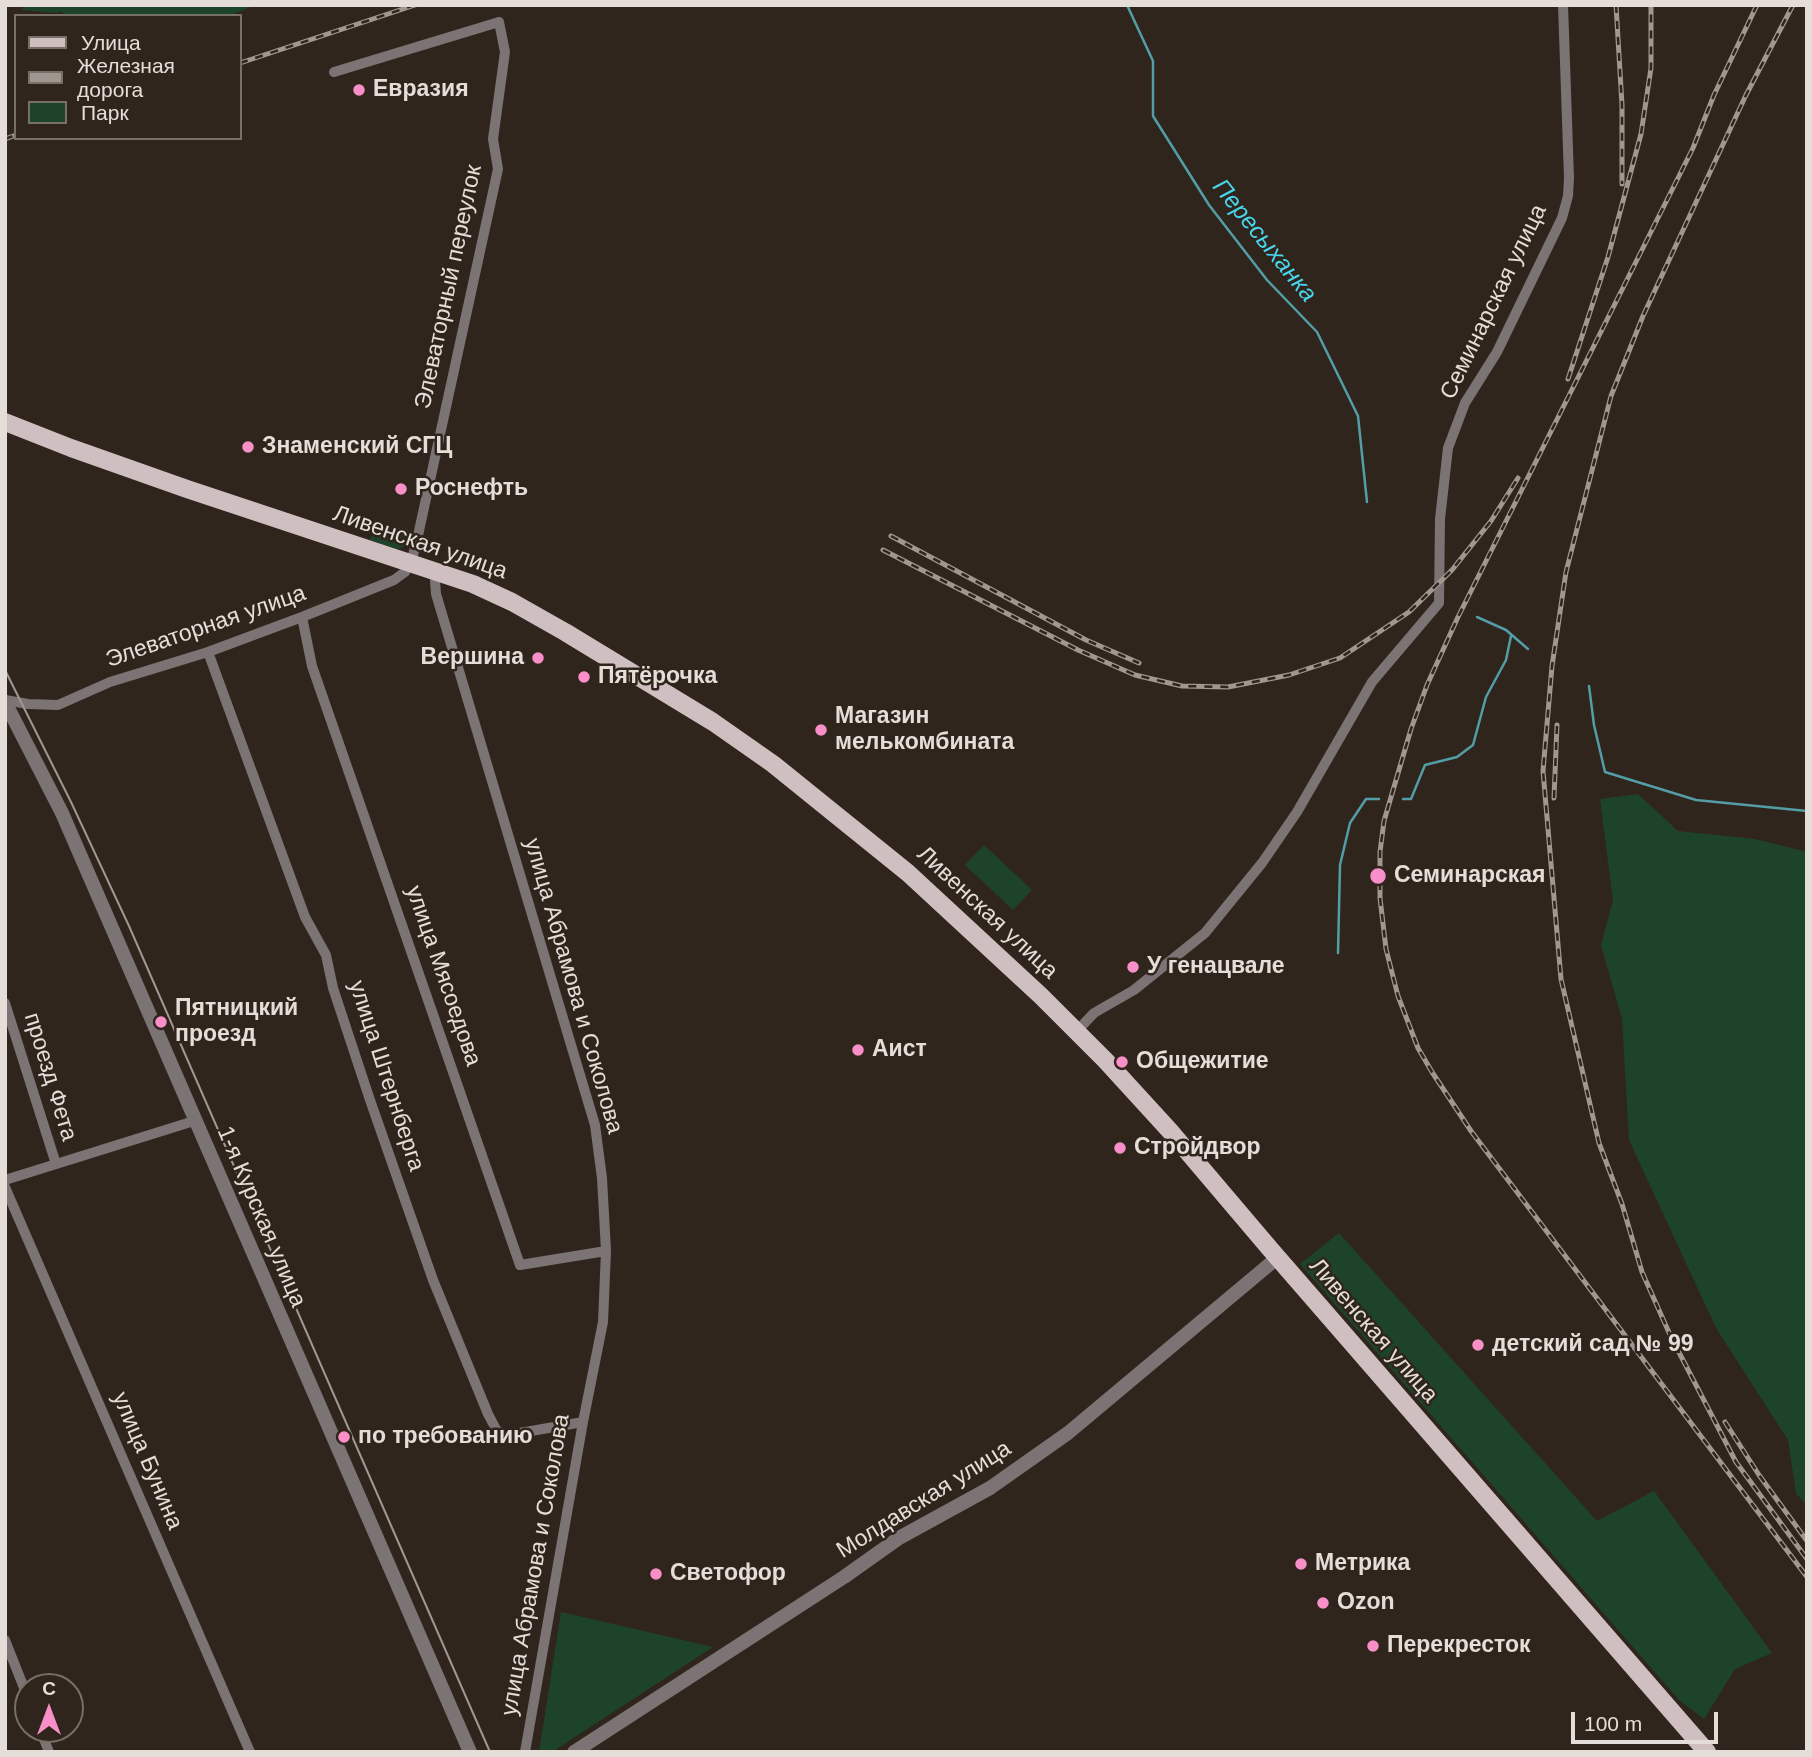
<!DOCTYPE html>
<meta charset="utf-8">
<style>
body{margin:0}
#map{position:relative;width:1812px;height:1757px;overflow:hidden;background:#2f251c;font-family:Helvetica,sans-serif}
canvas{display:block}
.frame{position:absolute;inset:0;border:7px solid #e5ddd8;pointer-events:none}
.legend{position:absolute;left:14px;top:14px;width:228px;height:126px;box-sizing:border-box;background:#2f251c;border:2px solid #786f67;margin:0;padding:9px 12px;list-style:none;font-size:21px;color:#e5ddd8}
.legend li{display:flex;align-items:center;gap:14px;height:35px}
.legend b{width:35px;border:2px solid #786f67}
.north{position:absolute;left:14px;top:1673px;width:70px;height:70px;box-sizing:border-box;background:#2f251c;border:2px solid #786f67;border-radius:50%;rotate:0deg;font-size:19px;font-weight:700;line-height:28px;text-align:center;color:#e5ddd8}
.north::after{content:'';display:block;margin:auto;width:24px;height:32px;background:#f98fc9;clip-path:polygon(50% 0,100% 100%,50% 72%,0 100%)}
.scale{position:absolute;left:1571px;top:1712px;width:147px;height:32px;box-sizing:border-box;border:4px solid #e5ddd8;border-top:0;padding-left:9px;font-size:21px;line-height:24px;white-space:nowrap;color:#e5ddd8;-webkit-text-stroke:5px #2f251c;paint-order:stroke}
</style>
<div id="map">
<canvas width="1812" height="1757"></canvas>
<div class="frame"></div>
<ul class="legend">
<li><b style="height:9px;background:#d0bfc1"></b>Улица</li>
<li><b style="height:9px;background:#a09790"></b>Железная дорога</li>
<li><b style="height:19px;background:#1e432b"></b>Парк</li>
</ul>
<div class="north">С</div>
<div class="scale">100 m</div>
</div>
<script>
const c = document.querySelector('canvas').getContext('2d');
c.lineJoin = 'round';
function fillPath(path, color) {
  c.fillStyle = color;
  c.fill(path, 'evenodd');
}
function shape(rows) {
  const path = new Path2D();
  for (const r of rows) {
    path.moveTo(r[0], r[1]);
    for (let i = 2; i < r.length; i += 2) path.lineTo(r[i], r[i + 1]);
  }
  return path;
}
function stroke(path, color, width, dash) {
  c.strokeStyle = color;
  c.lineWidth = width;
  c.lineCap = dash ? 'butt' : 'round';
  c.setLineDash(dash || []);
  c.stroke(path);
}
function label(font, color, halo, rows, align = 'center') {
  c.font = font + ' Helvetica,sans-serif';
  c.lineWidth = 5;
  c.setLineDash([]);
  c.textBaseline = 'middle';
  c.strokeStyle = halo;
  c.fillStyle = color;
  for (const [text, x, y, turn = 0] of rows) {
    c.save();
    c.translate(x, y);
    c.rotate((+turn || 0) * Math.PI / 180);
    c.textAlign = isNaN(turn) ? turn : align;
    if (halo) c.strokeText(text, 0, 0);
    c.fillText(text, 0, 0);
    c.restore();
  }
}
fillPath(shape([
 [24,5,256,5,228,16,67,16,60,11,56,13,22,10],
 [383,526,408,529,410,540,404,547,397,549,370,540,374,529],
 [1638,794,1678,831,1755,839,1807,852,1807,1506,1796,1493,1788,1440,1716,1328,1629,1140,1622,1019,1601,945,1613,900,1600,799],
 [984,845,1032,890,1013,910,965,865],
 [1339,1233,1597,1521,1654,1491,1772,1653,1735,1669,1704,1719,1679,1700,1300,1264],
 [561,1612,713,1647,552,1752,539,1752]
]), '#1e432b');
stroke(shape([
 [1127,5,1153,61,1153,116,1209,205,1267,280,1317,332,1358,416,1367,502],
 [1477,617,1506,630,1528,649],
 [1589,686,1594,725,1605,772,1696,800,1807,811],
 [1403,799,1411,799,1425,765,1457,757,1473,745,1486,697,1506,660,1511,636],
 [1338,953,1340,865,1350,823,1366,799,1379,799]
]), '#539da6', 2.5);
stroke(shape([
 [437,571,435,581,436,594,595,1125,602,1178,606,1251,603,1322,583,1422,525,1752],
 [302,617,312,666,520,1265,606,1251],
 [208,652,305,917,326,955,333,988,370,1100,433,1280,488,1414,497,1431,508,1435,583,1422],
 [5,700,28,704,58,705,110,682,208,652,302,617,394,580,405,572,411,563,417,540,498,169,493,139,505,52,499,22,334,72],
 [5,1003,56,1164],
 [1076,1032,1094,1013,1134,990,1205,933,1262,863,1297,812,1372,682,1439,603,1440,519,1448,448,1465,403,1497,352,1562,218,1568,196,1569,178,1563,5],
 [5,1180,194,1121],
 [5,1187,250,1752],
 [5,1640,28,1698],
 [40,1729,49,1752]
]), '#7b7374', 10);
stroke(shape([
 [5,702,62,813,470,1752],
 [574,1752,844,1577,899,1538,990,1488,1068,1433,1277,1258]
]), '#7b7374', 14);
stroke(shape([
 [5,422,71,448,187,489,473,584,512,602,565,632,713,722,773,764,908,873,1041,996,1106,1061,1170,1131,1271,1250,1707,1752]
]), '#d0bfc1', 18);
stroke(shape([
 [5,670,71,802,129,926,490,1752]
]), '#a09790', 2);
const rail = shape([
 [1616,5,1622,105,1622,184],
 [1757,5,1714,95,1693,148,1458,617,1427,685,1411,729,1384,821,1380,852,1380,898,1386,949,1398,996,1418,1048,1432,1072,1471,1131,1807,1577],
 [1793,5,1746,95,1643,316,1611,396,1566,572,1552,666,1543,771,1561,979,1599,1143,1622,1204,1642,1272,1671,1337,1736,1462,1807,1559],
 [240,63,415,5],
 [5,139,16,135],
 [1568,379,1608,257,1641,134,1651,68,1651,5],
 [891,536,1086,640,1139,663],
 [883,550,1078,650,1135,675,1182,686,1228,687,1289,675,1340,658,1409,612,1452,570,1491,521,1518,478],
 [1554,798,1557,725],
 [1725,1422,1759,1475,1807,1541]
]);
stroke(rail, '#a09790', 5);
stroke(rail, '#2f251c', 2.5, [8]);
for (const [x, y, r, color] of [
 [359,90,7,"#f98fc9"],
 [248,447,7,"#f98fc9"],
 [401,489,7,"#f98fc9"],
 [538,658,7,"#f98fc9"],
 [584,677,7,"#f98fc9"],
 [821,730,7,"#f98fc9"],
 [1378,876,9,"#f98fc9"],
 [1133,967,7,"#f98fc9"],
 [161,1022,7,"#f98fc9"],
 [858,1050,7,"#f98fc9"],
 [1122,1062,7,"#f98fc9"],
 [1120,1148,7,"#f98fc9"],
 [1478,1345,7,"#f98fc9"],
 [344,1437,7,"#f98fc9"],
 [1301,1564,7,"#f98fc9"],
 [656,1574,7,"#f98fc9"],
 [1323,1603,7,"#f98fc9"],
 [1373,1646,7,"#f98fc9"]
]) {
  const dot = new Path2D();
  dot.arc(x, y, r, 0, 2 * Math.PI);
  c.fillStyle = color;
  c.fill(dot);
  stroke(dot, '#2f251c', 2.5);
}
label('bold 23px', '#e5ddd8', '#2f251c', [
 ["Евразия",373,90],
 ["Знаменский СГЦ",262,447],
 ["Роснефть",415,489],
 ["Вершина",524,658,"right"],
 ["Пятёрочка",598,677],
 ["Магазин",835,717],
 ["мелькомбината",835,743],
 ["Семинарская",1394,876],
 ["У генацвале",1147,967],
 ["Пятницкий",175,1009],
 ["проезд",175,1035],
 ["Аист",872,1050],
 ["Общежитие",1136,1062],
 ["Стройдвор",1134,1148],
 ["детский сад № 99",1492,1345],
 ["по требованию",358,1437],
 ["Метрика",1315,1564],
 ["Светофор",670,1574],
 ["Ozon",1337,1603],
 ["Перекресток",1387,1646]
], 'left');
label('23px', '#e5ddd8', '#2f251c', [
 ["Элеваторный переулок",449,287,-78],
 ["Семинарская улица",1494,302,-64],
 ["Ливенская улица",420,543,19],
 ["Элеваторная улица",206,627,-19],
 ["Ливенская улица",987,913,43],
 ["улица Мясоедова",443,976,71],
 ["улица Абрамова и Соколова",573,986,74],
 ["улица Штернберга",386,1076,72],
 ["проезд Фета",50,1077,73],
 ["1-я Курская улица",261,1217,67],
 ["Ливенская улица",1373,1331,49],
 ["улица Бунина",147,1461,67],
 ["Молдавская улица",924,1500,-32],
 ["улица Абрамова и Соколова",536,1565,-80]
]);
label('italic 24px', '#48d6ec', '#2f251c', [
 ["Пересыханка",1264,241,51]
]);
</script>
